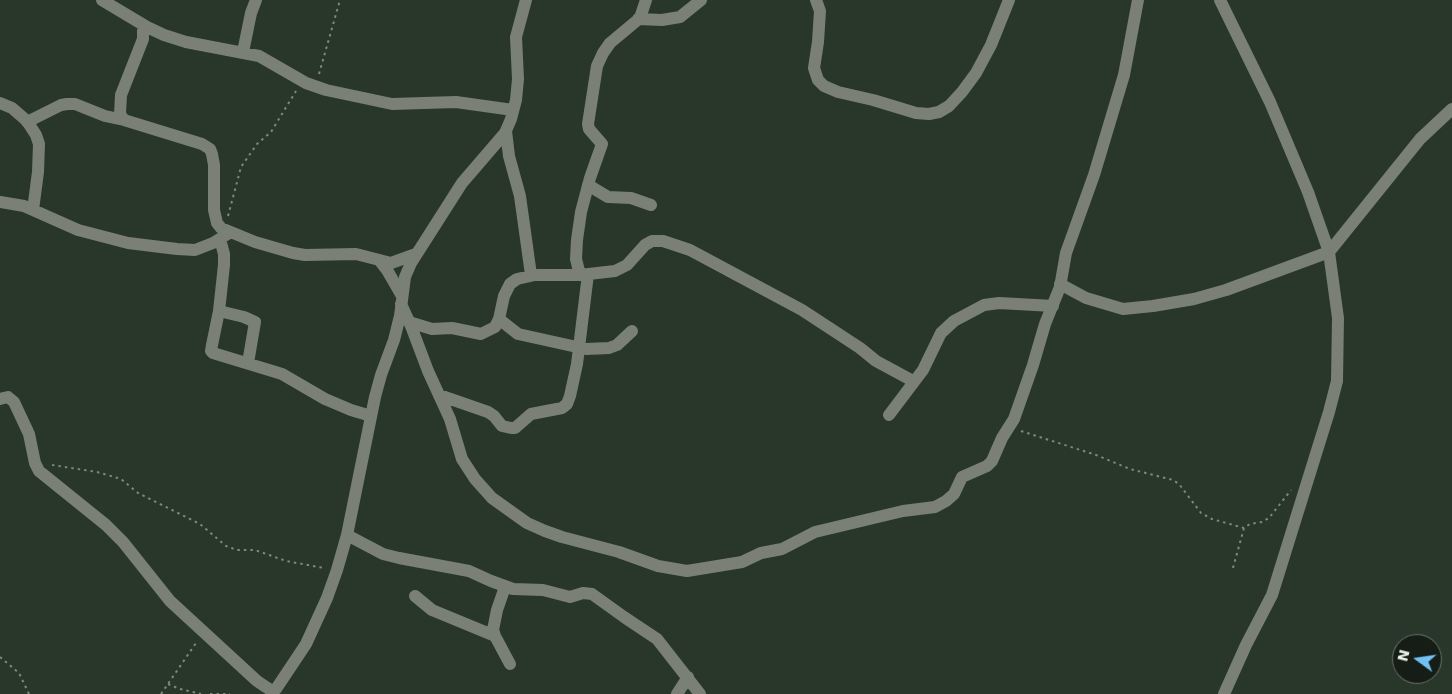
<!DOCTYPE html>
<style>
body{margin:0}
#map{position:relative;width:1452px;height:694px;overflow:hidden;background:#283729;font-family:"DejaVu Sans",sans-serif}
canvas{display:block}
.north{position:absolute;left:1392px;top:634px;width:50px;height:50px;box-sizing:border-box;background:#161d16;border:1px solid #6b736b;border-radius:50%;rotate:284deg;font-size:14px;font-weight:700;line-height:20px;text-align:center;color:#ebf5eb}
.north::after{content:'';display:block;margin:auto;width:18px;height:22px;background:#72c1f5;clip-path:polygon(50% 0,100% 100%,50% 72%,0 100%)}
</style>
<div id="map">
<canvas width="1452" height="694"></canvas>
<div class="north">N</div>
</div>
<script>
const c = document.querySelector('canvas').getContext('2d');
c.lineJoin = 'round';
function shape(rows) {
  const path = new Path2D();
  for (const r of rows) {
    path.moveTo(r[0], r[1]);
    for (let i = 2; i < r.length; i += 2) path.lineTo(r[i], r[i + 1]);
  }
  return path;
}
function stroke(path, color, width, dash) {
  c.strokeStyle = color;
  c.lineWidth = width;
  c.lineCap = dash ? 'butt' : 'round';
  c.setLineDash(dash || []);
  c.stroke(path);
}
stroke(shape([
 [319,74,340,0],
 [228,216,241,167,257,144,271,132,296,91],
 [1021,431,1096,455,1130,469,1173,480,1179,484,1201,513,1212,519,1244,528],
 [52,465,97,472,121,479,138,493,200,524,226,546,237,550,255,550,286,561,324,568],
 [1233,568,1244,528,1250,524,1262,522,1269,518,1291,490],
 [0,657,19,673,29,694],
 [168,684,180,689,201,694],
 [161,694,196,643],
 [210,694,230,694]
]), '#7c897c', 2, [2.5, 4]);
stroke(shape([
 [102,0,147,27,164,35,186,42,259,56,306,83,326,90,392,104,456,102,513,110],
 [816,0,820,11,818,42,814,68,818,80,824,86,838,92,873,100,916,113,929,114,939,112,949,106,962,92,976,73,991,45,1009,0],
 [1220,0,1270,102,1308,192,1329,252,1338,318,1337,381,1329,412,1272,595,1246,645,1224,694],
 [638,19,662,20,680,17,701,0],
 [143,25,143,39,121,95,120,114,124,120,202,144,210,149,212,154,214,165,214,210,217,223,221,228,255,242,293,253,305,255,356,254,391,263,416,254],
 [243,52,251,13,256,0],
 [0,103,12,108,27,121,36,135,39,144,38,172,33,210],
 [27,122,61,105,67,104,75,104,105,116,124,120],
 [506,131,509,156,520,196,531,275],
 [588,185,608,197,631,198,651,205],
 [0,202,24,206,78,230,128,243,177,249,195,250,213,243,226,235],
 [220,239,224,254,224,265,219,311,212,345,211,351,213,353,282,374,325,399,351,410,371,416],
 [380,261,387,270,402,296],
 [580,275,576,259,577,240,581,212,590,178,602,144,589,129,588,124,597,66,603,53,610,43,640,18,646,0],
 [1060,284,1086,298,1123,309,1153,306,1194,299,1226,290,1329,252,1420,139,1452,109],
 [401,304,411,326,428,371,450,419,462,459,475,479,492,498,527,523,545,531,562,537,619,552,658,566,687,571,742,562,761,553,782,549,815,532,903,511,935,507,946,501,954,494,962,477,987,466,992,461,1002,438,1014,419,1033,365,1045,324,1060,287,1066,253,1094,175,1124,75,1138,0],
 [219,311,244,317,255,322,248,363],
 [499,319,518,334,586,349,609,348,617,345,632,331],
 [409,322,432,329,452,328,481,334,495,327,499,319,504,296,510,284,517,279,535,275,580,275,615,271,627,265,645,245,652,241,663,241,690,250,802,310,860,348,876,361,913,381],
 [439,395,488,412,494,416,502,426,511,428,515,428,531,414,562,408,567,404,570,396,577,364,588,274],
 [0,399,8,397,14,402,29,434,35,463,39,471,106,525,123,542,170,601,257,681,272,691],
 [889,415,923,370,941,333,954,321,984,305,999,303,1053,306],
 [347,535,383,554,399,558,469,571,491,581,513,589,543,590,570,597,583,593,592,594,624,617,657,639,700,694],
 [505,587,497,610,493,630,495,636,510,664],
 [415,596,432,610,495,636],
 [272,694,272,691,276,689,306,644,327,598,337,570,347,535,375,397,381,375,394,340,400,316,405,277,411,263,462,183,505,133,511,119,516,100,518,79,516,37,526,0],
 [677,694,688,677]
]), '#7b8077', 12);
</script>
